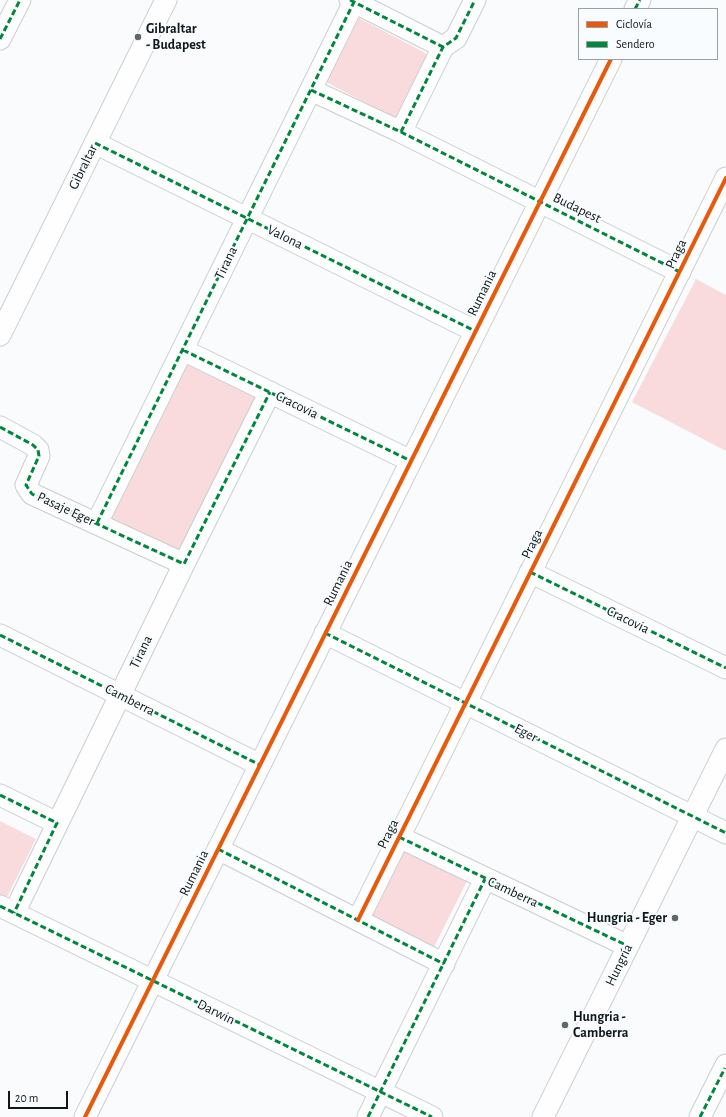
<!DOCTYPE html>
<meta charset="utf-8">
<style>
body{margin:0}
#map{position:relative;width:726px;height:1117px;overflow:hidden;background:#f9fbfd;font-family:"Alegreya Sans",sans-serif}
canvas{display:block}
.legend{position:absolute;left:578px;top:8px;width:140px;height:52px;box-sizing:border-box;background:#f8fcfe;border:1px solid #9aa0a2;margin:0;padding:5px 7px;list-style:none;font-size:12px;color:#0e1719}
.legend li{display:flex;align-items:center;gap:8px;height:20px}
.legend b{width:20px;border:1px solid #9aa0a2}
.scale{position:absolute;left:8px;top:1091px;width:60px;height:18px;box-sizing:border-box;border:2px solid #0e1719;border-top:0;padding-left:5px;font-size:12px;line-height:14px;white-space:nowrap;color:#0e1719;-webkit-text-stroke:3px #f8fcfe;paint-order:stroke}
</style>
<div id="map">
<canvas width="726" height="1117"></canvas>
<ul class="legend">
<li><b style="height:5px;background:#e8590c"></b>Ciclovía</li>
<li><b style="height:5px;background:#00873e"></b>Sendero</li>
</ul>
<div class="scale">20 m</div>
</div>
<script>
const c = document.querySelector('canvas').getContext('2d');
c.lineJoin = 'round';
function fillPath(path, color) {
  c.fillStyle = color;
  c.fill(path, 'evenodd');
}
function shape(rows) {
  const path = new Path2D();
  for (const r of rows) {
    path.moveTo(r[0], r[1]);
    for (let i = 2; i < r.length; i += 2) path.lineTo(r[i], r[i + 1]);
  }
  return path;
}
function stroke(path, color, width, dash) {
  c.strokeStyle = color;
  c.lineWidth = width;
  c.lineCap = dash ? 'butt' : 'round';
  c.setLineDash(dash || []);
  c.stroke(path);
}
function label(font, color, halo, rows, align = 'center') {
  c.font = font + ' "Alegreya Sans",sans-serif';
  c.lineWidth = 4;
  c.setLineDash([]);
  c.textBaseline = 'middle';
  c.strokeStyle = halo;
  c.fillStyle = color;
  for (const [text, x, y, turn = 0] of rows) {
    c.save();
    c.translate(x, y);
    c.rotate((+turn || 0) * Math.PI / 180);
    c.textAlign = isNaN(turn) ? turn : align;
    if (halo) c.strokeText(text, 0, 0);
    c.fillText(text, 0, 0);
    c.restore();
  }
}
fillPath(shape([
 [359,18,429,55,396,119,326,82],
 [696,279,726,295,726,451,632,402],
 [186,359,260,397,180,555,106,517],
 [0,821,36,839,5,901,0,899],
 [402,849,467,881,430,955,365,922]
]), '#f9dbde');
const minor = shape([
 [350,0,443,47],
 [635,9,640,0],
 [0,39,20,0],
 [311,90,401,132,680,272],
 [401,132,443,47,456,38,475,0],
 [95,143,475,331],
 [0,335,166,0],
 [183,350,411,461],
 [0,427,33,445,38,450,39,456,26,485,32,494,184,564],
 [97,523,354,2],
 [530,572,726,668],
 [325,633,726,833],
 [0,635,260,765],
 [0,795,57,823],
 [399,837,628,946],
 [218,849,444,964],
 [0,906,432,1117],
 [14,913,184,564,270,392],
 [358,920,726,178],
 [85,1117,611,59],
 [368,1117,485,879],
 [543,1117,726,749],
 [700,1117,726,1065]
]);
stroke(minor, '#c9ced0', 23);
stroke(minor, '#fefeff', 21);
stroke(shape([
 [350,0,443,47],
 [635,9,640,0],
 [0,39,20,0],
 [311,90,401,132,680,272],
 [401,132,443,47,456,38,475,0],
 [95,143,475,331],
 [183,350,411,461],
 [0,427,33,445,38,450,39,456,26,485,32,494,184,564,270,392],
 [97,523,354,2],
 [530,572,726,668],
 [325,633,726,833],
 [0,635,260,765],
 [0,795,57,823,14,913],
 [399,837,628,946],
 [218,849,444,964],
 [0,906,432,1117],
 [368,1117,485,879],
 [700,1117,725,1068]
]), '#00873e', 3, [6, 3]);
stroke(shape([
 [358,920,726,178],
 [85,1117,611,59]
]), '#e8590c', 4);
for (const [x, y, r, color] of [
 [138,37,4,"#606769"],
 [675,918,4,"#606769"],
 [565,1025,4,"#606769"]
]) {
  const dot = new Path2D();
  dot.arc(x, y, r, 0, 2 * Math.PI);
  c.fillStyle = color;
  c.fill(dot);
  stroke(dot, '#f8fcfe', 1.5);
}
label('bold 14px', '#0e1719', '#f8fcfe', [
 ["Gibraltar",146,29],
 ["- Budapest",146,45],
 ["Hungria - Eger",667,918,"right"],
 ["Hungria -",573,1017],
 ["Camberra",573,1033]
], 'left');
label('14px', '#0e1719', '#f8fcfe', [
 ["Gibraltar",83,167,-64],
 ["Budapest",577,208,26],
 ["Valona",285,237,26],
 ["Praga",676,254,-64],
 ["Tirana",226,263,-64],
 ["Rumania",482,293,-64],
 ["Cracovia",297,405,26],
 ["Pasaje Eger",66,509,25],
 ["Praga",532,544,-64],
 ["Rumania",338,583,-64],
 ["Cracovia",628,620,26],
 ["Tirana",141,652,-64],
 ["Camberra",130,700,27],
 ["Eger",526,733,27],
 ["Praga",388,834,-64],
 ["Rumania",194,873,-64],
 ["Camberra",513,892,25],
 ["Hungría",619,965,-64],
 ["Darwin",216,1012,26]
]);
</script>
